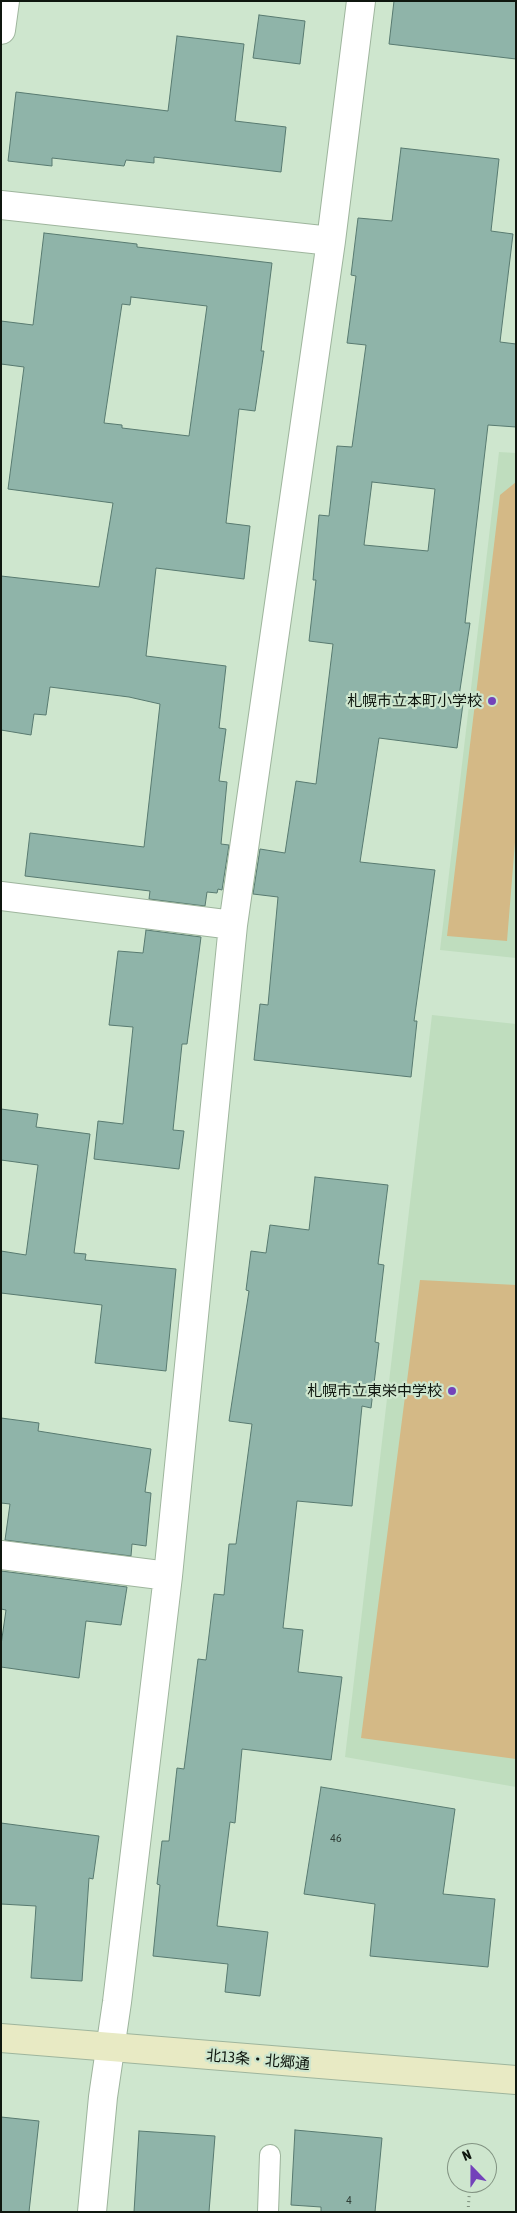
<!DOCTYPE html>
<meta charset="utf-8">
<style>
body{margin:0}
#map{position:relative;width:517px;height:2213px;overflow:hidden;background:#cee6ce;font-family:"Asap Condensed",sans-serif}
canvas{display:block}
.frame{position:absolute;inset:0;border:2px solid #0f170f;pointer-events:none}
.north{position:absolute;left:447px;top:2143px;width:50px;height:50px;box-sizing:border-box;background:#cee6ce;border:1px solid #829382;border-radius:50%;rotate:338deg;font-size:14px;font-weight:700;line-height:20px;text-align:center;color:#0f170f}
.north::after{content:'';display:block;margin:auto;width:18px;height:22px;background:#7342ba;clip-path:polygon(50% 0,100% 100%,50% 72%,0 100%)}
</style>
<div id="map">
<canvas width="517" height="2213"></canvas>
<div class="frame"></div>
<div class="north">N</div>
</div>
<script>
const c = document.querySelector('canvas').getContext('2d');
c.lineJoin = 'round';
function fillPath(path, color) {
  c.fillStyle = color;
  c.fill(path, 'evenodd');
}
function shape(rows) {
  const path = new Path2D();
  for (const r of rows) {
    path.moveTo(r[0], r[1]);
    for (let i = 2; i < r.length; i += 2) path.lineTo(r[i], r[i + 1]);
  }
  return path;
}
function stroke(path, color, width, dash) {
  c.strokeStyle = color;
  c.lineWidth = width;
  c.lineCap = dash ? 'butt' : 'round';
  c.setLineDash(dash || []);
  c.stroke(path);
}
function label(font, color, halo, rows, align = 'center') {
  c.font = font + ' "Asap Condensed","Noto Sans JP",sans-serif';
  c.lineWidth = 4.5;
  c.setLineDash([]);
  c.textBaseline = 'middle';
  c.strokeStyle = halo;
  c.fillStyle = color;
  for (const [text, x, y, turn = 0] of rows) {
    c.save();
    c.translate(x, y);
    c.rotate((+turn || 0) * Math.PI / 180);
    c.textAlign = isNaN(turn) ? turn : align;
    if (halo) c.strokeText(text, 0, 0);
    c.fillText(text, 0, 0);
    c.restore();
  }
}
fillPath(shape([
 [499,452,516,453,516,958,440,950],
 [432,1015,516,1024,516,1787,345,1757]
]), '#bfddbe');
fillPath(shape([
 [516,482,516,830,507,941,447,936,500,495],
 [420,1280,516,1285,516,1759,361,1738]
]), '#d4b986');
const building = shape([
 [394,1,516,1,516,59,389,44,394,1],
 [259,15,305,21,300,64,253,58,259,15],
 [177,36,244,44,235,121,286,127,281,172,154,157,154,163,126,160,124,166,52,158,52,166,8,161,16,92,168,111,177,36],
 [401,148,499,159,491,231,513,234,500,342,516,344,516,427,488,425,465,623,470,623,458,703,463,704,457,748,379,738,360,862,435,870,414,1021,417,1021,411,1077,254,1060,260,1004,268,1005,278,897,253,894,260,849,285,853,296,781,316,784,333,644,309,641,316,580,313,580,319,515,329,516,337,446,352,447,366,345,347,343,356,276,351,275,358,218,392,221,401,148],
 [372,482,435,489,428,551,364,545,372,482],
 [44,233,137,244,137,247,272,263,261,351,264,351,255,411,239,409,226,523,250,526,244,579,156,568,146,656,226,666,219,728,226,729,219,781,227,782,221,844,229,845,222,890,218,889,217,893,207,892,205,906,149,899,150,891,25,876,30,833,144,847,160,704,129,697,50,687,46,715,34,714,31,735,1,730,1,576,99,587,113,503,8,489,24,367,1,364,1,321,33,325,44,233],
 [131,297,207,306,189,436,122,428,122,425,104,423,122,304,130,305,131,297],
 [146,930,201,937,187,1044,182,1044,173,1130,184,1131,179,1169,94,1159,98,1121,123,1124,133,1027,109,1025,118,951,143,953,146,930],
 [1,1109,38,1114,36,1127,90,1134,74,1253,86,1254,85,1260,176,1269,166,1371,95,1363,102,1305,1,1293,1,1251,26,1255,38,1165,1,1160,1,1109],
 [315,1177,388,1185,378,1264,384,1265,375,1342,379,1343,371,1408,362,1406,352,1506,297,1501,283,1628,303,1630,298,1672,342,1677,331,1760,242,1749,235,1823,230,1822,217,1926,268,1932,260,1996,225,1992,228,1964,153,1956,160,1885,157,1884,162,1841,169,1841,177,1768,184,1769,198,1659,206,1660,214,1594,224,1595,229,1544,236,1544,252,1424,229,1421,249,1291,246,1290,251,1251,266,1253,270,1225,309,1230,315,1177],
 [1,1418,39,1423,38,1431,151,1449,145,1492,151,1493,146,1546,132,1544,131,1556,5,1540,10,1504,1,1503,1,1418],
 [1,1571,127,1587,121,1625,86,1621,79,1678,1,1667,1,1645,6,1610,1,1609,1,1571],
 [321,1787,455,1809,443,1894,495,1899,488,1967,370,1956,375,1904,304,1894,321,1787],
 [1,1823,99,1836,93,1879,89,1878,82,1981,31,1978,36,1906,1,1904,1,1823],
 [1,2117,39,2121,29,2212,1,2212,1,2117],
 [295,2130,382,2138,375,2212,321,2212,321,2207,291,2205,295,2130],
 [139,2131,215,2136,209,2212,134,2212,139,2131]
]);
fillPath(building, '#8fb4a9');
stroke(building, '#587a70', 1);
const lane = shape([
 [268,2212,270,2155]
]);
const street = shape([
 [1,30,5,1],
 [1,205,331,241],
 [1,896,233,925],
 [1,1555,168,1576],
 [92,2212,103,2097,117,2002,168,1576,233,925,331,241,361,1]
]);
const secondary = shape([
 [1,2038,516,2080]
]);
stroke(lane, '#9eb59d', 22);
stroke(street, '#9eb59d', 30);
stroke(secondary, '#9eb59d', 30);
stroke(shape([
 [468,2212,470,2183]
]), '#7c8d7c', 3, [1, 4]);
stroke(lane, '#fff', 20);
stroke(street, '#fff', 28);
stroke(secondary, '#e8eac4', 28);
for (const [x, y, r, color] of [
 [492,701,5,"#7342ba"],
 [452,1391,5,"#7342ba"]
]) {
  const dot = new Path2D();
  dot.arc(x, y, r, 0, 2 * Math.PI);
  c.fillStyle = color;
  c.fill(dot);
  stroke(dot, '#cee6ce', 2);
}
label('12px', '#2f3e36', null, [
 ["46",336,1838],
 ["4",349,2200]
]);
label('15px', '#0f170f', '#cee6ce', [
 ["札幌市立本町小学校",482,701],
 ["札幌市立東栄中学校",442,1391]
], 'right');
label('15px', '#0f170f', '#cee6ce', [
 ["北13条・北郷通",258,2060,5]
]);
</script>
